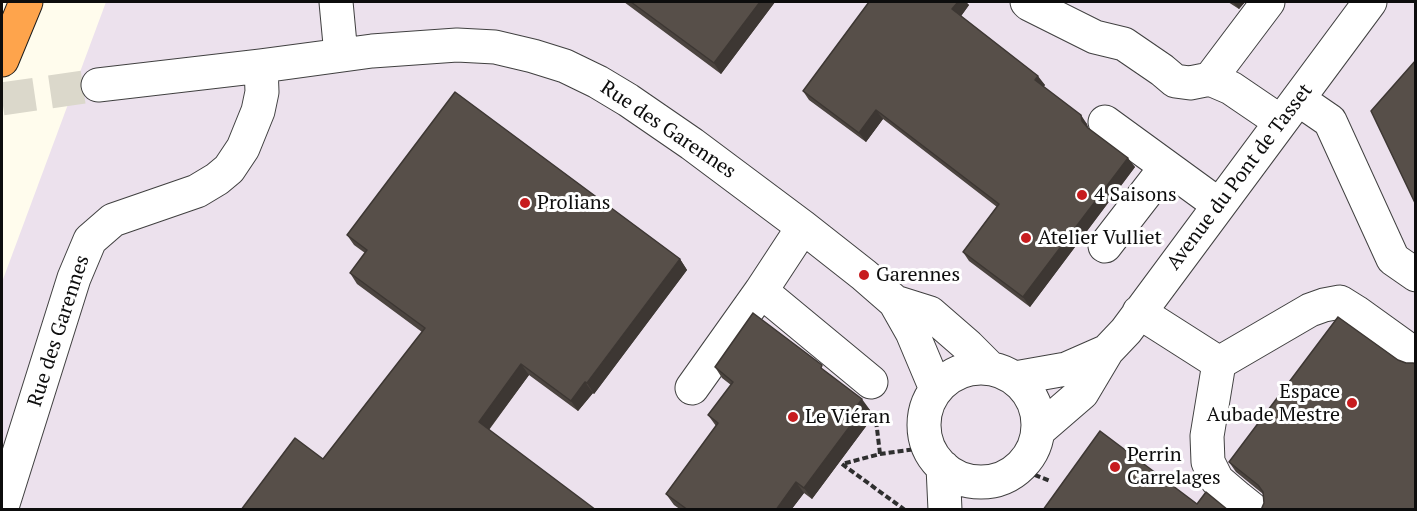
<!DOCTYPE html>
<meta charset="utf-8">
<style>
body{margin:0}
#map{position:relative;width:1417px;height:511px;overflow:hidden;background:#fffced;font-family:"PT Serif",serif}
canvas{display:block}
.frame{position:absolute;inset:0;border:3px solid #0d0d0d;pointer-events:none}
</style>
<div id="map">
<canvas width="1417" height="511"></canvas>
<div class="frame"></div>
</div>
<script>
const c = document.querySelector('canvas').getContext('2d');
c.lineJoin = 'round';
function fillPath(path, color) {
  c.fillStyle = color;
  c.fill(path, 'evenodd');
}
function shape(rows) {
  const path = new Path2D();
  for (const r of rows) {
    if (r.length === 3) {
      path.moveTo(r[0] + r[2], r[1]);
      path.arc(r[0], r[1], r[2], 0, 2 * Math.PI);
      continue;
    }
    path.moveTo(r[0], r[1]);
    for (let i = 2; i < r.length; i += 2) path.lineTo(r[i], r[i + 1]);
  }
  return path;
}
function stroke(path, color, width, dash) {
  c.strokeStyle = color;
  c.lineWidth = width;
  c.lineCap = dash ? 'butt' : 'round';
  c.setLineDash(dash || []);
  c.stroke(path);
}
function label(font, color, halo, rows, align = 'center') {
  c.font = font + ' "PT Serif",serif';
  c.lineWidth = 6;
  c.setLineDash([]);
  c.textBaseline = 'middle';
  c.strokeStyle = halo;
  c.fillStyle = color;
  for (const [text, x, y, turn = 0] of rows) {
    c.save();
    c.translate(x, y);
    c.rotate((+turn || 0) * Math.PI / 180);
    c.textAlign = isNaN(turn) ? turn : align;
    if (halo) c.strokeText(text, 0, 0);
    c.fillText(text, 0, 0);
    c.restore();
  }
}
fillPath(shape([
 [106,2,1415,2,1415,509,2,509,2,282]
]), '#ece1ed');
stroke(shape([
 [2,99,98,85]
]), '#dbd8cb', 33, [33, 16]);
const minor = shape([
 [336,2,341,55],
 [1027,2,1029,4,1095,37,1124,44,1162,70,1175,81,1190,83,1210,79,1231,88,1281,122],
 [1210,79,1268,2],
 [98,85,261,66,372,51,457,45,495,47,533,56,565,66,598,82,628,100,692,144,803,227,864,275,895,302,912,332,936,389],
 [1298,99,1330,121,1393,259,1416,275],
 [1105,122,1219,205],
 [1105,246,1166,167],
 [761,291,871,382],
 [895,302,930,313,968,346,990,368],
 [1139,312,1219,363],
 [1219,363,1310,310,1324,305,1340,302,1356,312,1416,355],
 [1219,363,1207,436,1208,462,1217,480,1238,498,1253,510],
 [981,425,57],
 [1015,378,1066,369,1107,351],
 [692,388,761,291,803,227],
 [1038,431,1082,393,1107,351,1126,331,1370,2],
 [943,467,945,510],
 [2,507,74,278,90,240,113,220,197,191,217,179,229,169,243,148,258,111,262,92,261,66]
]);
const highway = shape([
 [2,60,26,2]
]);
stroke(minor, '#404040', 35);
stroke(highway, '#1e1e1e', 35);
stroke(shape([
 [875,412,880,454],
 [1018,468,1050,481],
 [905,510,842,464,880,454,916,449]
]), '#2f2f2f', 4, [6, 3]);
stroke(minor, '#fff', 33);
stroke(highway, '#fea44c', 33);
fillPath(shape([
 [624,2,775,2,721,74],
 [869,2,966,2,969,5,961,16,1045,85,1043,87,1087,124,1088,128,1135,167,1030,307,969,261,963,252,997,207,883,119,866,142,809,100,803,91],
 [1228,2,1245,2,1239,9],
 [347,235,680,259,687,270,594,394,593,393,578,411,529,375,489,430,323,459,422,332,357,284,350,273,365,253,354,245],
 [1398,360,1406,363,1264,503,1263,494,1236,472,1229,462],
 [715,367,828,373,870,410,863,419,867,425,812,499,804,493,791,510,681,510,674,505,666,494,716,426,708,415,731,385,722,378]
]), '#4b443f');
fillPath(shape([
 [760,2,775,2,721,74,714,63],
 [958,2,966,2,969,5,959,19,952,9],
 [1233,2,1245,2,1239,9],
 [1038,76,1045,85,1041,90,1035,80],
 [876,110,883,119,866,142,859,133],
 [1081,115,1087,124,1088,130,1082,121],
 [1128,158,1135,167,1030,307,1023,297],
 [680,259,687,270,594,394,587,383],
 [521,364,529,375,486,433,479,422],
 [585,382,593,393,578,411,571,401],
 [862,399,870,410,863,419,867,425,812,499,804,488,854,410],
 [796,482,804,493,791,510,776,510]
]), '#3d3733');
const building = shape([
 [631,2,760,2,714,63,631,2],
 [869,2,958,2,952,9,1038,76,1035,80,1081,115,1082,121,1088,128,1128,158,1023,297,963,252,999,204,876,110,859,133,803,91,869,2],
 [1416,60,1416,205,1371,111,1416,60],
 [455,92,680,259,587,383,585,382,571,401,521,364,479,422,596,510,241,510,295,438,323,459,425,328,350,273,367,250,347,235,455,92],
 [753,313,822,365,821,368,862,399,854,410,859,414,804,488,796,482,776,510,688,510,666,494,718,423,708,415,733,382,715,367,753,313],
 [1338,317,1398,360,1406,363,1413,363,1416,364,1416,510,1261,510,1264,503,1263,492,1258,485,1229,462,1338,317],
 [1100,431,1197,504,1206,492,1228,510,1043,510,1100,431]
]);
fillPath(building, '#574f49');
stroke(building, '#3d3733', 1.5);
for (const [x, y, r, color] of [
 [1082,195,6,"#c71c1e"],
 [525,203,6,"#c71c1e"],
 [1026,238,6,"#c71c1e"],
 [864,275,6,"#c71c1e"],
 [1352,403,6,"#c71c1e"],
 [793,417,6,"#c71c1e"],
 [1115,467,6,"#c71c1e"]
]) {
  const dot = new Path2D();
  dot.arc(x, y, r, 0, 2 * Math.PI);
  c.fillStyle = color;
  c.fill(dot);
  stroke(dot, '#fff', 2);
}
label('20px', '#0d0d0d', '#fff', [
 ["Rue des Garennes",668,130,34],
 ["Avenue du Pont de Tasset",1240,177,-53],
 ["Rue des Garennes",59,331,-72]
]);
label('20px', '#0d0d0d', '#fff', [
 ["4 Saisons",1094,195],
 ["Prolians",537,203],
 ["Atelier Vulliet",1038,238],
 ["Garennes",876,275],
 ["Espace",1340,392,"right"],
 ["Aubade Mestre",1340,415,"right"],
 ["Le Viéran",805,417],
 ["Perrin",1127,455],
 ["Carrelages",1127,478]
], 'left');
</script>
